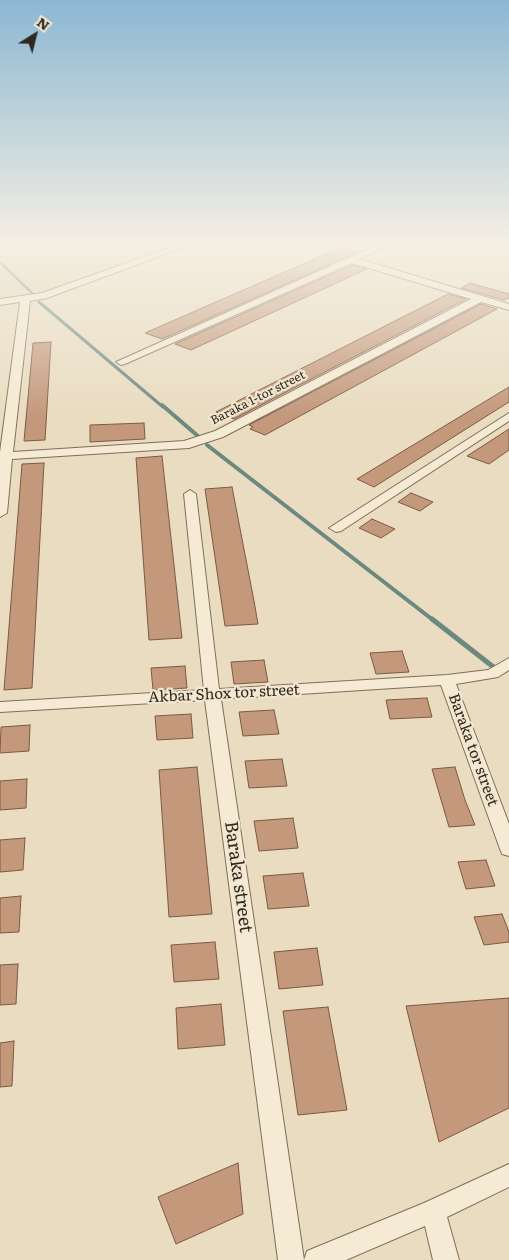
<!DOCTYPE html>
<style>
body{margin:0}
#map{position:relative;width:509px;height:1260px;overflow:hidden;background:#e9dcc1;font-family:Literata,serif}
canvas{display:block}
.north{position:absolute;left:10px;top:10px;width:50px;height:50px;-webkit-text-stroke:4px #f1e7d0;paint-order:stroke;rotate:36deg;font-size:14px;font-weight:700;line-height:20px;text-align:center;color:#32271d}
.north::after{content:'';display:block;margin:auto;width:18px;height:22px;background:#32271d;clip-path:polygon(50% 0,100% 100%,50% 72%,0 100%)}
</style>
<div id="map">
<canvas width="509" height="1260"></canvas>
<div class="north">N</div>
</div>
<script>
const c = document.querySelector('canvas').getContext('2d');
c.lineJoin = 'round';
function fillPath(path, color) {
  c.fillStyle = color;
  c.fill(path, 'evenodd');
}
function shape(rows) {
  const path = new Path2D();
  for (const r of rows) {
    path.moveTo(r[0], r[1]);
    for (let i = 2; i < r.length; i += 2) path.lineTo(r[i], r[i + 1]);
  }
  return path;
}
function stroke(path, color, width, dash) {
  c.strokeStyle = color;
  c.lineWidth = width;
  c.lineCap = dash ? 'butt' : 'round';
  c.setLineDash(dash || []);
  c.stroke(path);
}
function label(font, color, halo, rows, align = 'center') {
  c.font = font + ' Literata,serif';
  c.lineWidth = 4.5;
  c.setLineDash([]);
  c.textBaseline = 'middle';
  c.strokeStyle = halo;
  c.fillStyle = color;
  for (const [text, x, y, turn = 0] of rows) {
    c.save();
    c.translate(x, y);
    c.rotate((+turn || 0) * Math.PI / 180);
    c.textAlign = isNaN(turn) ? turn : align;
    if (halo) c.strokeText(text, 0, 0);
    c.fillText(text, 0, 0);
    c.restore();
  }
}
fillPath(shape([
 [0,242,180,242,56,289,28,295,0,298]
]), '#ddd5b0');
stroke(shape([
 [0,262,35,296],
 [39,302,163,407]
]), '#6c8881', 3);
stroke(shape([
 [162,405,199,437],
 [207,445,433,620]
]), '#6c8881', 4);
stroke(shape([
 [432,619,496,669]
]), '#6c8881', 5);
const building = shape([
 [342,247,358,252,162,339,145,333,342,247],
 [352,265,367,269,191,350,175,344,352,265],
 [470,283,509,294,509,298,504,300,461,288,470,283],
 [448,294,466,299,234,419,216,412,448,294],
 [481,304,497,309,265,435,250,429,253,427,249,425,481,304],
 [51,342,45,440,24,441,33,343,51,342],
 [509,387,509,402,374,487,357,479,509,387],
 [144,423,145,439,90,442,90,425,144,423],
 [509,429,509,450,489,464,467,456,509,429],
 [162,456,182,638,149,640,136,458,162,456],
 [44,463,32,688,4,690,22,464,44,463],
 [232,487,254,601,258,624,225,626,205,489,232,487],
 [411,493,433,502,420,511,398,502,411,493],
 [372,519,395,529,381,538,359,528,372,519],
 [402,651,409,672,376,674,370,653,402,651],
 [264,660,268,682,234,684,231,662,264,660],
 [185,666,187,688,153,690,151,668,185,666],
 [427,698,432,717,390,719,386,700,427,698],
 [274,710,279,734,243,736,239,712,274,710],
 [191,714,193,738,157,740,155,716,191,714],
 [30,725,29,751,0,753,1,727,30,725],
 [282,759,287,786,249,788,245,761,282,759],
 [197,767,212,914,169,917,159,770,197,767],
 [455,767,465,800,475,825,449,827,432,769,455,767],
 [27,779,26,808,0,810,0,781,27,779],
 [293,818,298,848,259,851,254,821,293,818],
 [25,838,23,870,0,872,0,840,25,838],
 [486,860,495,886,466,889,458,862,486,860],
 [303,873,309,906,268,909,263,876,303,873],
 [21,896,19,932,0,933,0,898,21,896],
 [502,914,509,932,509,942,484,945,474,917,502,914],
 [215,942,219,979,174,982,171,945,215,942],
 [317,948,323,985,279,989,274,952,317,948],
 [18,964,16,1004,0,1005,0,965,18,964],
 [509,998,509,1108,439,1142,406,1006,509,998],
 [221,1004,225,1045,178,1049,176,1008,221,1004],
 [328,1007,347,1110,298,1115,283,1011,328,1007],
 [14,1041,12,1086,0,1087,0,1043,14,1041],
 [238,1163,243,1214,176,1244,158,1197,238,1163]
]);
fillPath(building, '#c3987b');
stroke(building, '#7d5943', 1);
const minor = shape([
 [186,242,198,242,47,298,30,301,13,452,184,441,215,431,471,299,352,263,125,364,121,365,116,362,384,242,395,242,359,259,509,304,509,310,481,302,223,437,189,448,12,459,7,513,0,517,0,452,20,302,0,305,0,299,42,293,186,242],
 [497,242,509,242,509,247,498,244,497,242],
 [509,413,509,421,341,531,336,532,329,528,509,413],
 [190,490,196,494,219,689,447,675,488,670,509,658,509,670,498,677,456,684,509,824,509,856,502,854,500,849,441,685,221,699,304,1260,307,1251,424,1203,509,1164,509,1187,447,1217,459,1260,433,1260,425,1226,346,1260,278,1260,205,700,0,712,0,702,204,690,184,494,190,490]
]);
stroke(minor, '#806e5b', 2);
fillPath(minor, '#f5ead3');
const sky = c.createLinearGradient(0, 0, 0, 418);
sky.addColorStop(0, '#8cb7d3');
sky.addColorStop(0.58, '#f5efe3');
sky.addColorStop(1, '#f5efe300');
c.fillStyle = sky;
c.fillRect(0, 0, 509, 418);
label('12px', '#32271d', '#f1e7d0', [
 ["Baraka 1-tor street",258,398,-27]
]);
label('15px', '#32271d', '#f1e7d0', [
 ["Akbar Shox tor street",224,694,-3],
 ["Baraka tor street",473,750,70]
]);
label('18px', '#32271d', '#f1e7d0', [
 ["Baraka street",238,877,82]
]);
</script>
